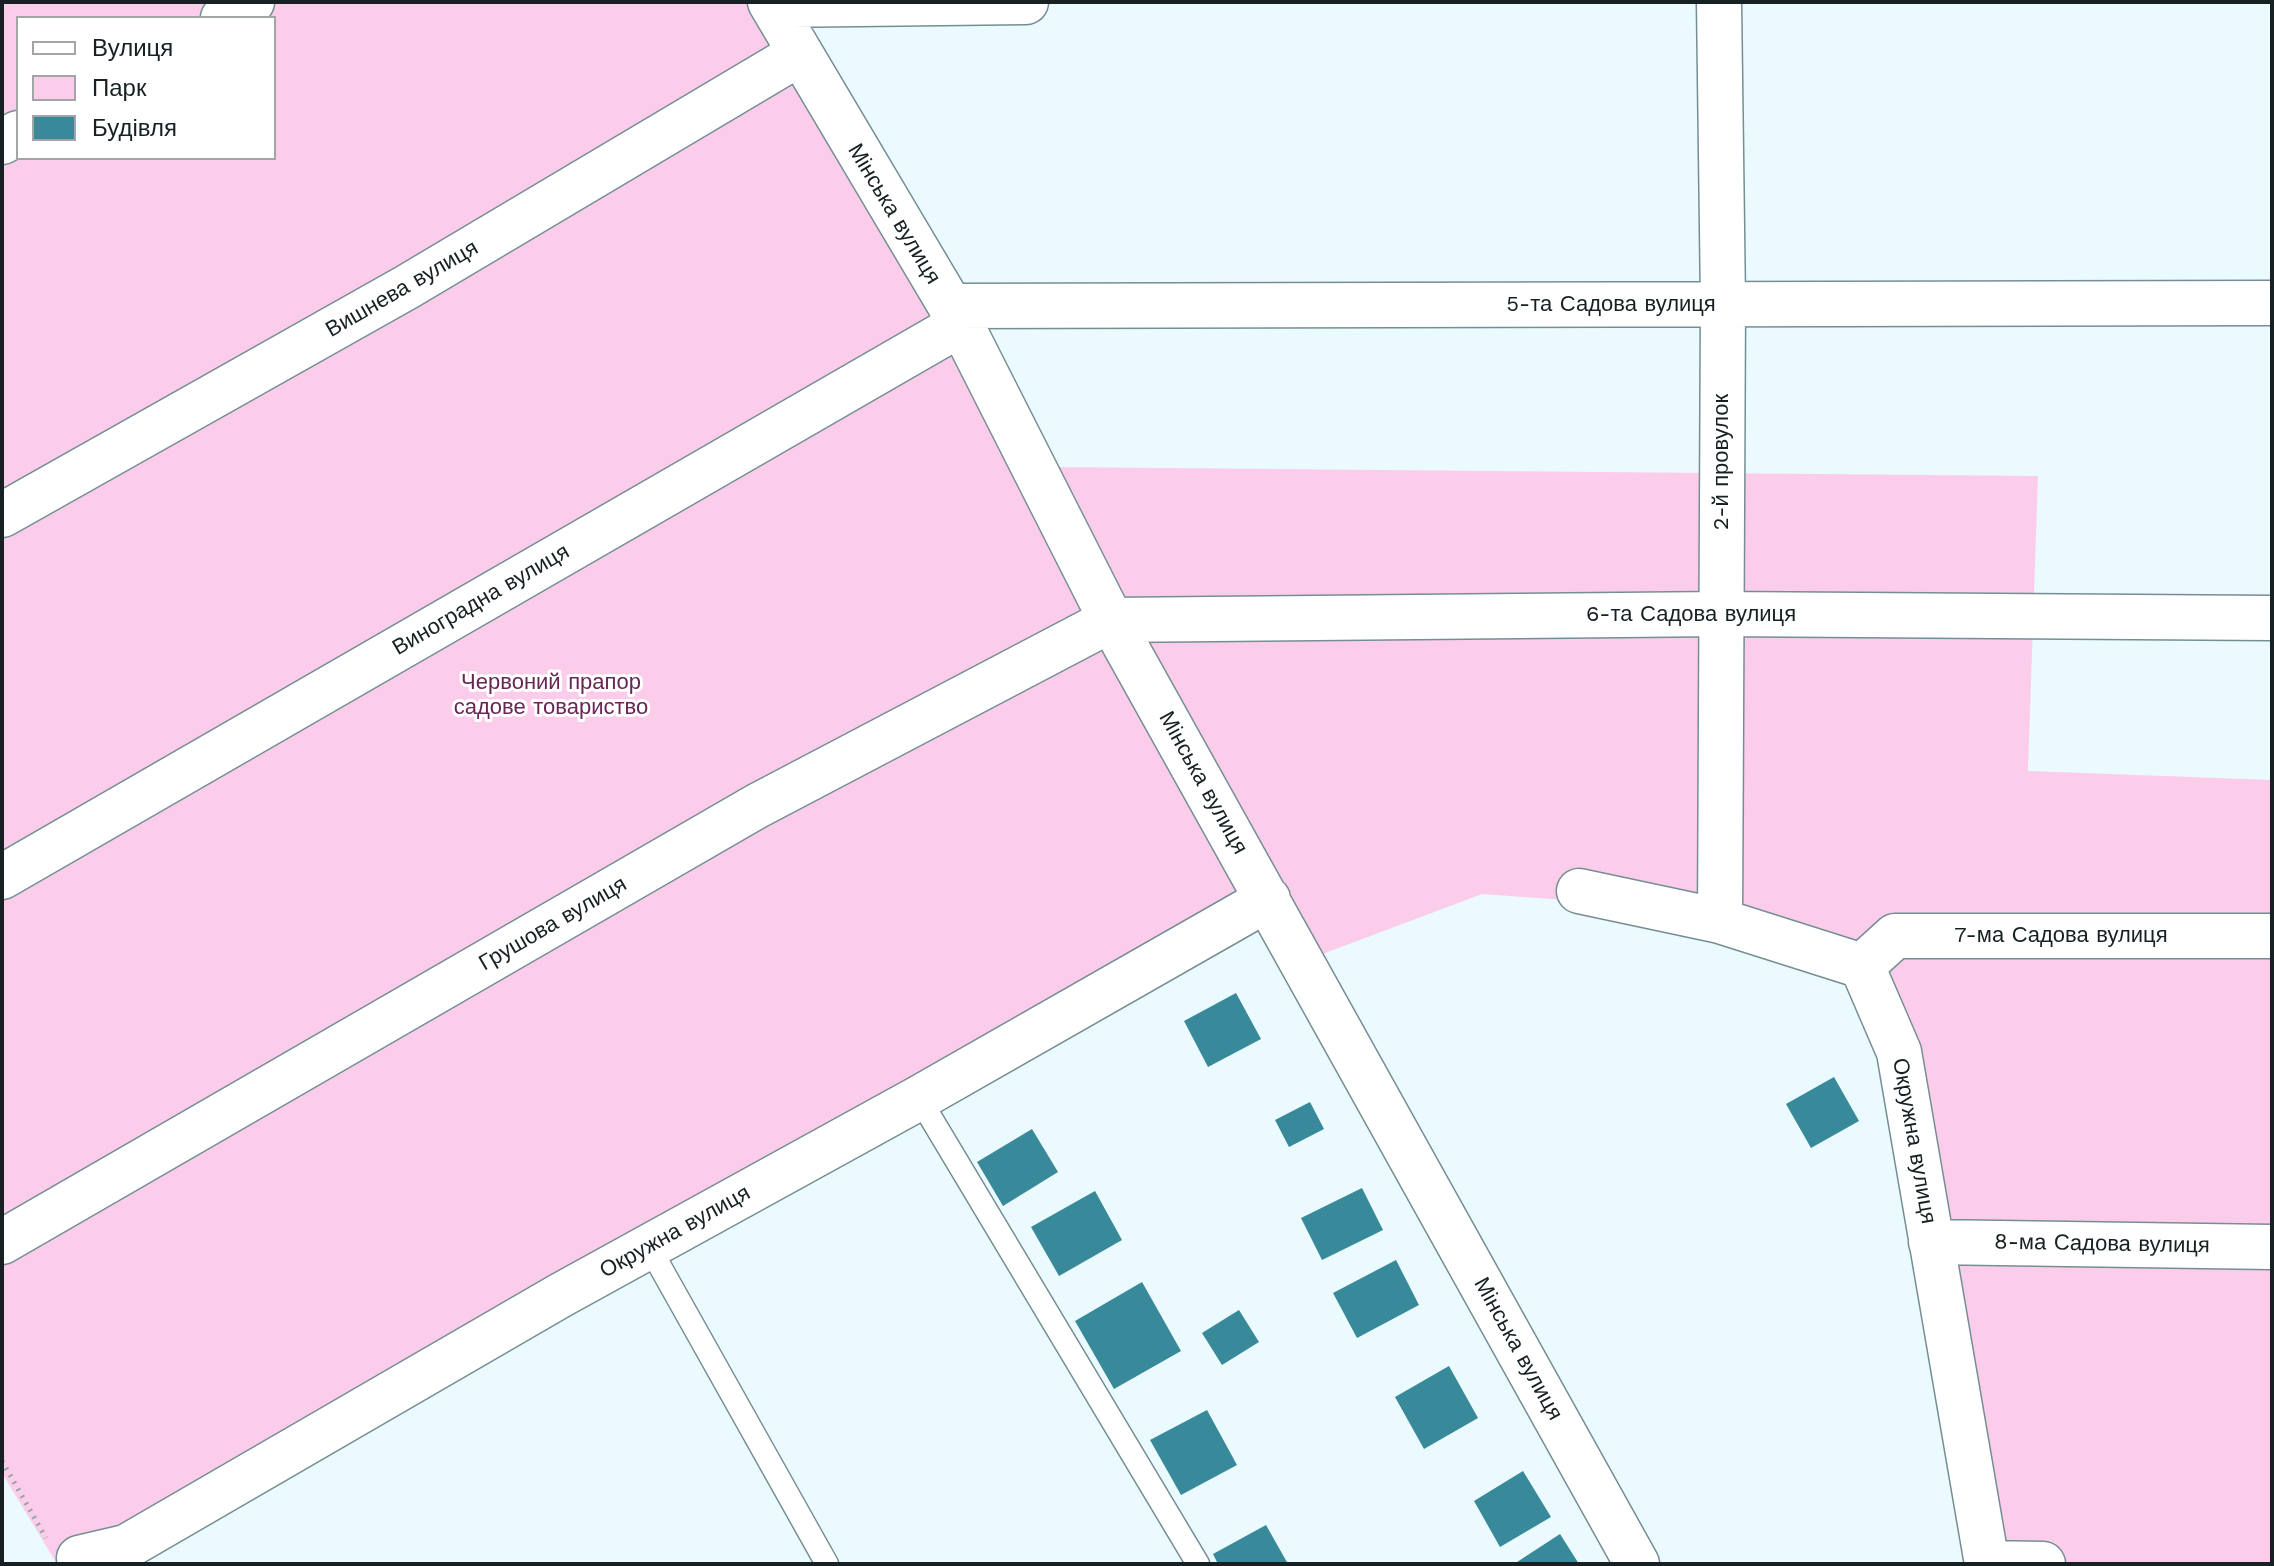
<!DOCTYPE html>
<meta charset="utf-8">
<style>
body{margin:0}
#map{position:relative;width:2274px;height:1566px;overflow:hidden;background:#eafafe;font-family:"Work Sans",sans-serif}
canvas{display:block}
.frame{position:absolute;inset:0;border:4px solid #172123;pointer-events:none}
.legend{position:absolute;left:16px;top:16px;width:260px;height:144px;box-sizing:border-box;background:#fff;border:2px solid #a2a6a7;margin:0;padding:10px 14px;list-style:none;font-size:24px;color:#172123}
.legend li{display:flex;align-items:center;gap:16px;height:40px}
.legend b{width:40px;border:2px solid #a2a6a7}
</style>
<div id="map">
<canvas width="2274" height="1566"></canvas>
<div class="frame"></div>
<ul class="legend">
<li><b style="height:10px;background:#fff"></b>Вулиця</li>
<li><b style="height:22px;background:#fccdea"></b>Парк</li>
<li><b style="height:22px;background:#388999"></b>Будівля</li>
</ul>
</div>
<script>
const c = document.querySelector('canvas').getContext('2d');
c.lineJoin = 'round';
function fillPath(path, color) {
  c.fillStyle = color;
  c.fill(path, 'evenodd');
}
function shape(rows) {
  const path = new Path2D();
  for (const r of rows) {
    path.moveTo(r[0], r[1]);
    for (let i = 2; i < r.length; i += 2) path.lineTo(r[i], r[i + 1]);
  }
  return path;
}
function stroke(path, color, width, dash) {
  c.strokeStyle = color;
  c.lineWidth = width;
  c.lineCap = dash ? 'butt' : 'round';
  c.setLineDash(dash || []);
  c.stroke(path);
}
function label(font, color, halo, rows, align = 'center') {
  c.font = font + ' "Work Sans",sans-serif';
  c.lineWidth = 6;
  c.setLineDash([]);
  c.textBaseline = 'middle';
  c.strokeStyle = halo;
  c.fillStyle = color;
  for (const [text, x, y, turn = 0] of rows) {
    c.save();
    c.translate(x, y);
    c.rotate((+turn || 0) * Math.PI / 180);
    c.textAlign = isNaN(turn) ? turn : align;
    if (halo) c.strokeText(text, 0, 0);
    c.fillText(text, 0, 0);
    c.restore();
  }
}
fillPath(shape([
 [2,2,763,2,1053,467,2038,476,2028,771,2272,780,2272,1564,1981,1564,1894,1054,1850,985,1714,939,1579,901,1482,894,1312,958,1266,919,127,1564,57,1564,2,1473],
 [18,18,274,18,274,158,18,158]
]), '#fccdea');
fillPath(shape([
 [1236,993,1261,1039,1208,1067,1184,1021],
 [1834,1077,1859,1121,1811,1148,1786,1104],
 [1310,1102,1324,1129,1289,1147,1275,1120],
 [1032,1129,1058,1172,1003,1206,977,1162],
 [1362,1188,1383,1230,1322,1260,1301,1218],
 [1095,1191,1122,1240,1059,1276,1031,1227],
 [1396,1260,1419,1305,1357,1338,1333,1293],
 [1142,1282,1181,1351,1114,1389,1075,1321],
 [1239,1310,1259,1342,1222,1365,1202,1333],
 [1449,1366,1478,1418,1424,1449,1395,1397],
 [1207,1410,1237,1465,1181,1495,1150,1440],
 [1523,1471,1551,1517,1500,1547,1474,1501],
 [1266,1525,1288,1564,1218,1564,1213,1554],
 [1560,1534,1579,1564,1514,1564]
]), '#388999');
const service = shape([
 [919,1098,1198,1564],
 [648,1245,827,1564]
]);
const minor = shape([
 [770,2,961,324,1111,620,1637,1564],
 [1719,2,1723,304,1720,921],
 [772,5,1026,2],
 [223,18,252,2],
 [2,142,18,133],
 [950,306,2272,303],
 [2,515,407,287,799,54],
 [2,877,961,324],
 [1579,891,1720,921,1862,966,1899,1052,1987,1564],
 [1862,966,1895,936,2272,936],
 [2,1242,757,806,1111,620,1722,614,2272,618],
 [1931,1242,2272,1247],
 [79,1558,126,1547,561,1295,919,1098,1268,899],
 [1987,1563,2043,1564]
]);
stroke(service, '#758e93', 25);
stroke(minor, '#758e93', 47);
stroke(shape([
 [2,1461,46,1538]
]), '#97a5a8', 5, [2, 6]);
stroke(service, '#fff', 22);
stroke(minor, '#fff', 44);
label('22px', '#172123', '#fff', [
 ["Мінська вулиця",894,214,59],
 ["Вишнева вулиця",402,289,-30],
 ["5-та Садова вулиця",1611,305],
 ["2-й провулок",1722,462,-90],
 ["Виноградна вулиця",481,600,-30],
 ["6-та Садова вулиця",1691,615],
 ["Мінська вулиця",1203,783,61],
 ["Грушова вулиця",553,924,-30],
 ["7-ма Садова вулиця",2061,936],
 ["Окружна вулиця",1914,1141,80],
 ["Окружна вулиця",675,1232,-29],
 ["8-ма Садова вулиця",2102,1244,1],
 ["Мінська вулиця",1518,1349,61]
]);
label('22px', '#682655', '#fff', [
 ["Червоний прапор",551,683],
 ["садове товариство",551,708]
]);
</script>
